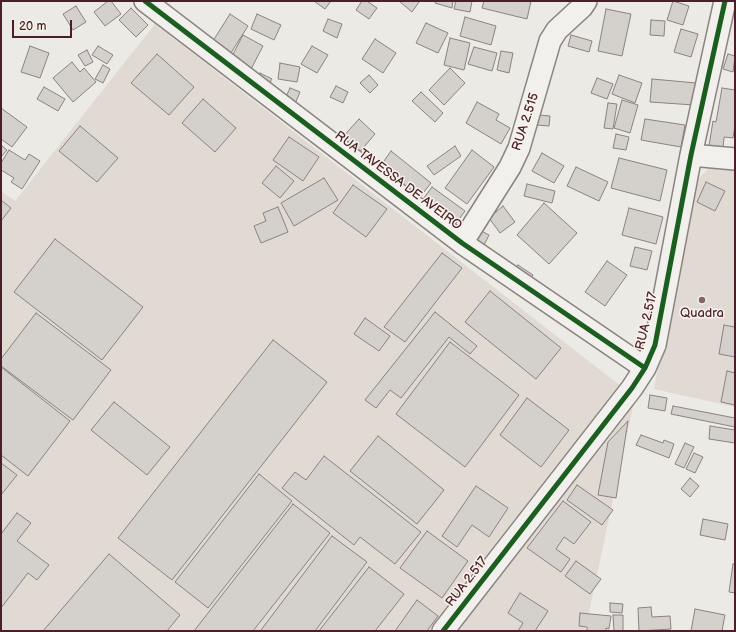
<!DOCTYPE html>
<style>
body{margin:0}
#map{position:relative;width:736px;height:632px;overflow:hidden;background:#eceae4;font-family:"Balsamiq Sans",sans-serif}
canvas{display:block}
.frame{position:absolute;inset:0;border:2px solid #4a1f2b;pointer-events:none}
.scale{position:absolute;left:12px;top:20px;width:60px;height:18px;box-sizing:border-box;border:2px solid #4a1f2b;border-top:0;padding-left:5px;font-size:12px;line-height:14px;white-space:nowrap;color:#4a1f2b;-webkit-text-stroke:3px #f7f3e8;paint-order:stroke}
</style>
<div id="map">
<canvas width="736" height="632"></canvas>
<div class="frame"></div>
<div class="scale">20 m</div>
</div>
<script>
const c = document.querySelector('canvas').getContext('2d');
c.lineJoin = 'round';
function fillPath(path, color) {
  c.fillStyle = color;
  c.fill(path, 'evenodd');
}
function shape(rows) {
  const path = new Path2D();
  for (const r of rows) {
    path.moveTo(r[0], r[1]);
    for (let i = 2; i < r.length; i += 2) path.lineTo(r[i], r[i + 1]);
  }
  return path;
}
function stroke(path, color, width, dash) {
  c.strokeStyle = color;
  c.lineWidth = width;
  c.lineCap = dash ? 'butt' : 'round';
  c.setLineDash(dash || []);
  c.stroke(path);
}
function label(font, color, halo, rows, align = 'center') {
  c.font = font + ' "Balsamiq Sans",sans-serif';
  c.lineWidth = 3;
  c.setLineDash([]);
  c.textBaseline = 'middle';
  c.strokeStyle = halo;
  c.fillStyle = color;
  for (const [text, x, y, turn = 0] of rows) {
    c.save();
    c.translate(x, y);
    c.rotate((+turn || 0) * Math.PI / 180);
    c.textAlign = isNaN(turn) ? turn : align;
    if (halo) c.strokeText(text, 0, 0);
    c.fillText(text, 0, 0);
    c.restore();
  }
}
fillPath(shape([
 [155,24,635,397,585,631,1,631,1,191,15,201],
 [714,163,735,168,735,407,654,389,689,202,698,179]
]), '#e1dad3');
fillPath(shape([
 [686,252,734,262,717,342,672,337]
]), '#e1dad4');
const building = shape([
 [108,1,111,1,121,14,105,26,94,12,108,1],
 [314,1,331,1,325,9,314,1],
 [362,1,367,1,377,8,369,19,356,10,362,1],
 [399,1,417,1,419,2,412,12,399,1],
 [436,1,453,1,452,8,435,3,436,1],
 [456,1,472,1,470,12,454,9,456,1],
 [484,1,531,1,527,19,482,8,484,1],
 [673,1,689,6,683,25,667,20,673,1],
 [76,6,86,22,73,30,63,14,76,6],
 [131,8,148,25,136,37,119,20,131,8],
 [606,9,631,14,622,56,598,51,606,9],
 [230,14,248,26,229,56,211,44,230,14],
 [257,14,281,25,274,40,251,29,257,14],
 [465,17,496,26,491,45,460,36,465,17],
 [328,19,342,24,337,38,323,31,328,19],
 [651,20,665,21,664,36,650,35,651,20],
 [426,23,448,33,438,53,416,43,426,23],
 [681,29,698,34,691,57,674,52,681,29],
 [243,35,263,46,250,71,230,60,243,35],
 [571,35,592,41,589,52,568,46,571,35],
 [450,38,470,43,464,70,444,65,450,38],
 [375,39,396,53,383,73,362,59,375,39],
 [30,46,49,53,40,78,21,72,30,46],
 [98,46,113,55,107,64,92,55,98,46],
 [312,46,328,55,317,73,301,64,312,46],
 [474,47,497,53,492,71,468,64,474,47],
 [87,50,93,62,85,66,78,55,87,50],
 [501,51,513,53,509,73,497,70,501,51],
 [157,54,194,87,169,115,131,83,157,54],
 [728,54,735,56,733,72,723,69,728,54],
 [72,62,80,72,84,68,96,82,73,102,53,78,72,62],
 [280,63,300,67,297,82,278,79,280,63],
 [103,65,110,69,103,83,95,79,103,65],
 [450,68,465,83,444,105,429,90,450,68],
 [260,73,272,79,266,89,255,83,260,73],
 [369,75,378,85,370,93,360,83,369,75],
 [619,75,642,83,635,103,612,94,619,75],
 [597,78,613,84,607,99,591,93,597,78],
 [652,79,696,83,694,105,650,102,652,79],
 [336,86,348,92,343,103,330,97,336,86],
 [44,87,65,99,58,111,37,99,44,87],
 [290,88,300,92,295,104,285,99,290,88],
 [722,88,735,90,735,125,733,138,724,137,723,148,709,146,713,121,716,122,722,88],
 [421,92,443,113,435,122,412,101,421,92],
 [203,99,236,128,215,152,182,123,203,99],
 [622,100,638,105,630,133,614,128,622,100],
 [477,102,499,114,496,120,510,128,501,144,466,123,477,102],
 [608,103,617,104,613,129,604,128,608,103],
 [1,108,27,127,12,147,1,139,1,108],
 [539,115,550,116,549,126,537,125,539,115],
 [359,119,375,134,358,154,341,139,359,119],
 [645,119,685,125,681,147,641,140,645,119],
 [80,126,118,158,97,182,59,151,80,126],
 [616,134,629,137,626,150,613,148,616,134],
 [289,137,319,157,303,181,273,160,289,137],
 [1,145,7,150,1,157,1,145],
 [455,146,461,156,434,175,427,166,455,146],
 [9,150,25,160,29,154,40,161,22,189,11,182,14,178,1,170,1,163,9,150],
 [472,150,494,167,467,204,445,188,472,150],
 [391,151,431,183,416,202,377,171,391,151],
 [542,153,564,166,554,183,532,171,542,153],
 [619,158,667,170,660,201,611,188,619,158],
 [276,166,294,181,280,198,262,183,276,166],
 [576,167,608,182,599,201,567,186,576,167],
 [324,178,338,200,294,226,281,203,324,178],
 [706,182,725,191,715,211,697,202,706,182],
 [527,184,555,191,552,203,524,196,527,184],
 [353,185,387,209,366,237,333,213,353,185],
 [432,187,465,211,454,226,421,202,432,187],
 [1,200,11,208,1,221,1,200],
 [544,203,577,233,549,264,517,235,544,203],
 [503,206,515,222,500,233,489,218,503,206],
 [278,207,288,232,261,243,254,226,266,221,263,213,278,207],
 [629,208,663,217,656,244,622,235,629,208],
 [476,228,489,235,483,247,470,239,476,228],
 [55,239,143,307,102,360,14,292,55,239],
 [635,247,652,251,647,270,630,266,635,247],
 [442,253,462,268,405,342,384,327,442,253],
 [607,261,627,275,605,306,585,292,607,261],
 [518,265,533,275,528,283,513,273,518,265],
 [490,291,561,348,536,379,465,322,490,291],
 [435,312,477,346,470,354,449,337,401,398,390,390,376,408,365,400,435,312],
 [36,313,111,370,73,420,1,366,1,359,36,313],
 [365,318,390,336,379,351,354,334,365,318],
 [724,325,735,327,735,357,719,354,724,325],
 [273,340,327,382,172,580,118,538,273,340],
 [450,342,519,395,465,467,396,414,450,342],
 [1,367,70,421,28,476,1,455,1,367],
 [727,371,735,373,735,405,721,402,727,371],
 [650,395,667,398,665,411,648,408,650,395],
 [527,398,569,430,541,467,500,435,527,398],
 [114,402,170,447,147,475,91,430,114,402],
 [673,406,735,418,735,427,671,414,673,406],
 [628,421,616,498,598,495,608,442,628,421],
 [710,426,735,430,735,443,709,439,710,426],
 [641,435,663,443,664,440,674,444,669,458,636,445,641,435],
 [378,436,444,490,417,524,350,471,378,436],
 [685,443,694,447,684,468,675,464,685,443],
 [694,453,703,457,695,473,686,469,694,453],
 [324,456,421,532,395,564,360,537,354,545,282,488,295,472,306,480,324,456],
 [1,463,17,475,1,495,1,463],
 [259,474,292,501,208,608,175,582,259,474],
 [690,478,699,486,690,497,681,489,690,478],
 [577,485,613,510,602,525,567,500,577,485],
 [476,486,508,508,489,537,472,525,457,547,442,536,476,486],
 [563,501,591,522,574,544,564,537,556,549,570,559,561,572,527,548,563,501],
 [293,504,330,533,253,631,194,631,293,504],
 [17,513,31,523,17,541,49,565,37,580,28,573,1,608,1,534,17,513],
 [703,519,728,524,725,540,700,535,703,519],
 [427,531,468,561,442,598,400,568,427,531],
 [332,536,367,562,315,631,263,631,261,630,332,536],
 [109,554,180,615,167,631,43,631,109,554],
 [576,561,601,579,590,594,565,576,576,561],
 [733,564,735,564,735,593,729,592,733,564],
 [369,567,404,594,375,631,319,631,369,567],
 [520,593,548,611,535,631,518,631,523,623,508,613,520,593],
 [417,600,438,616,427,631,395,631,417,600],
 [610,603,623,604,622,613,610,612,610,603],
 [651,607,652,617,670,616,671,629,639,631,638,608,651,607],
 [695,609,725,615,722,631,691,631,695,609],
 [580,613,611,616,609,629,606,628,606,631,587,631,587,627,579,626,580,613],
 [613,615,623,615,623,631,614,631,613,615]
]);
fillPath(building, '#d4d0cc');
stroke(building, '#8b8282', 1);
const minor = shape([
 [145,1,462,243,645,368],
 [691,155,735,159],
 [462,243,510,167,519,148,550,41,557,30,582,7,586,1],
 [443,631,632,388,645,368,655,345,691,155,725,1]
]);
stroke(minor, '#8b8282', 24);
stroke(minor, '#f1f0ec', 21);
stroke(shape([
 [145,1,462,243,645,368],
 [443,631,632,388,645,368,655,345,691,155,725,1]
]), '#1b5e20', 5);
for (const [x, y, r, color] of [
 [702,300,4,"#83666c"]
]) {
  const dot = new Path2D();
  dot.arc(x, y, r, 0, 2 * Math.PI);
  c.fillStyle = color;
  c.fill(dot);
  stroke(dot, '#f7f3e8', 1.5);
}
label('13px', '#4a1f2b', '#f7f3e8', [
 ["RUA 2.515",526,122,-72],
 ["RUA TAVESSA DE AVEIRO",398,181,37],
 ["RUA 2.517",647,321,-77],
 ["RUA 2.517",467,582,-52]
]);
label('13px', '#4a1f2b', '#f7f3e8', [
 ["Quadra",702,314]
]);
</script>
